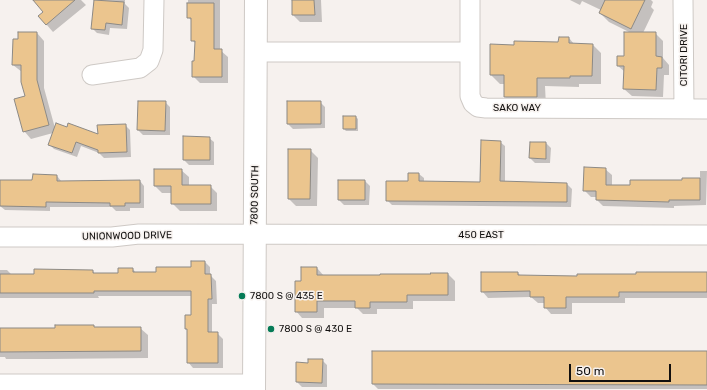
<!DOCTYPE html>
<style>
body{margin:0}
#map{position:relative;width:707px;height:390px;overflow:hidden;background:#f6f1ee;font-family:Rubik,sans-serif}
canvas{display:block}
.scale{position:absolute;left:569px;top:364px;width:102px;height:18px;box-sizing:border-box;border:2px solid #12100f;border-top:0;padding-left:5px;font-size:12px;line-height:14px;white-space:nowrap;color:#12100f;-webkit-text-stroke:3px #f6f1ee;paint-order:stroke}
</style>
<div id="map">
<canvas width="707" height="390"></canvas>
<div class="scale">50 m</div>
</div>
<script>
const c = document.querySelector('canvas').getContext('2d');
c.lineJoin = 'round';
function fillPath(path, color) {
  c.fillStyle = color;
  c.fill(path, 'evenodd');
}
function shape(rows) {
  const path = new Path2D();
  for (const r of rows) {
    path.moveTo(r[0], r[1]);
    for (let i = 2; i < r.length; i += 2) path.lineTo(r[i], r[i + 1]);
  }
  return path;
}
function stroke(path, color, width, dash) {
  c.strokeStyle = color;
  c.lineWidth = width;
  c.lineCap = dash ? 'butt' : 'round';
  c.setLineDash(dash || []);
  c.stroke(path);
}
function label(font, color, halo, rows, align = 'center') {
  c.font = font + ' Rubik,sans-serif';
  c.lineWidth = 3;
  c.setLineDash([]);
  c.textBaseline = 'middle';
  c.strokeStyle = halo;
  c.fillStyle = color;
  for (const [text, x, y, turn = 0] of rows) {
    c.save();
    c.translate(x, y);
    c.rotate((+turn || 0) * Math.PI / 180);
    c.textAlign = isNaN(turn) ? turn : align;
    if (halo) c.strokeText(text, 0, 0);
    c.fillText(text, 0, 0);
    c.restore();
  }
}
fillPath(shape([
 [34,0,81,0,86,5,53,32,46,24,44,12],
 [95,0,125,0,125,4,129,8,127,29,110,28,109,35,97,33,92,28],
 [188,0,220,0,220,50,228,57,228,83,200,83,193,76,195,62,196,44,192,40,192,21,188,17],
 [293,0,321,0,322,22,300,22,293,15],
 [570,0,651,0,653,2,651,7,654,10,643,33,655,33,663,41,663,58,669,65,669,75,664,75,663,97,632,96,624,89,625,72,618,66,625,57,631,33,609,22,600,13,601,10,582,1,580,5],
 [37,33,44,41,44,88,55,128,67,128,99,136,125,125,130,130,131,157,104,158,99,153,81,146,77,157,54,149,49,144,53,133,31,139,24,131,26,97,22,72,13,65],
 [569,38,574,44,592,44,601,53,601,84,579,84,579,87,545,86,546,106,514,106,505,97,505,84,500,84,491,75,515,46,559,43],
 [165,102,170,107,170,135,143,135,138,130],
 [320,102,325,107,325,128,293,129,288,124],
 [356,117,358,119,358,131,346,131,344,129],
 [209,138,214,142,214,165,189,165,184,160],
 [500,142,505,146,505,182,567,184,572,189,571,207,392,205,387,200,419,174,424,178,424,182,481,183],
 [546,143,551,148,550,163,535,163,530,158],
 [310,150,318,158,317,206,296,206,289,199],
 [605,169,612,175,612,186,631,186,700,179,700,171,707,171,706,205,674,206,674,208,603,206,597,200,597,197,591,197,584,190],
 [181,170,189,177,189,186,210,186,217,193,217,211,180,211,172,203,172,193,162,193,155,186],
 [57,176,62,182,140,181,144,186,144,208,130,208,130,211,116,211,112,207,50,207,50,211,5,210,0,206,0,181,33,182],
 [365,181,370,186,369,205,344,205,339,200],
 [205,262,210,267,210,275,216,281,217,304,212,304,212,333,217,333,223,339,223,368,193,368,188,362,188,331,186,329,186,316,192,316,192,296,98,296,99,298,0,298,0,270,7,270,12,275,93,271,95,274,119,274,133,269,136,273,157,273,192,268],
 [302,268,317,268,324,276,448,274,455,281,455,301,413,301,413,309,377,309,377,314,363,314,357,308,324,308,324,318,302,318,296,311,302,282],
 [518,273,521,276,578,277,707,273,707,298,625,298,625,303,572,303,572,314,551,314,545,307,545,303,538,303,531,297,488,298,482,291],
 [140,328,148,335,148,358,49,359,6,359,5,357,0,357,0,329],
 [707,353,707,389,378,389,373,384],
 [322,360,327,365,327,387,302,387,297,382,309,364]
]), '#0003');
const building = shape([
 [33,0,75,0,46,25,38,16,43,12,33,0],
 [94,0,124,2,122,25,106,23,105,30,91,29,94,0],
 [292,0,314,0,315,15,292,15,292,0],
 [605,0,645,0,631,29,599,13,605,0],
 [187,3,214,3,214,49,222,49,222,77,192,77,192,61,194,61,195,41,191,41,191,18,187,18,187,3],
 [18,32,37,32,37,80,49,125,23,132,14,99,25,96,21,82,21,65,12,65,13,39,18,39,18,32],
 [624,32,656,32,656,56,662,57,662,68,657,68,656,90,623,89,624,66,617,66,617,56,624,56,624,32],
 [559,37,569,37,569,43,593,44,592,76,570,76,570,78,537,78,537,97,504,97,504,75,490,75,490,44,514,45,514,41,558,42,559,37],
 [138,101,166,101,165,131,137,130,138,101],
 [287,101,321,101,321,124,287,124,287,101],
 [343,116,356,116,356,129,343,129,343,116],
 [56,123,67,127,68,123,98,134,97,125,126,124,127,152,98,153,98,150,76,142,72,153,48,145,56,123],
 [183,136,210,137,210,160,183,160,183,136],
 [481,140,501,141,500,181,567,183,567,202,386,201,386,181,408,181,408,173,419,173,419,181,480,182,481,140],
 [530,142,546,142,546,159,529,158,530,142],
 [288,149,311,149,310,199,288,199,288,149],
 [584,167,606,168,606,185,630,185,630,180,682,180,682,178,700,178,700,200,669,200,669,202,596,200,596,191,583,191,584,167],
 [154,169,182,169,182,185,211,185,211,204,171,204,171,186,154,186,154,169],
 [33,174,57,175,57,181,140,180,140,203,125,203,125,206,110,206,110,203,46,202,46,207,0,206,0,180,32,180,33,174],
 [338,180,365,180,365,200,338,200,338,180],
 [191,261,205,261,205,274,211,274,212,299,208,299,208,332,218,332,218,363,187,363,187,329,185,329,185,315,191,315,191,291,94,291,94,293,0,293,0,274,34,274,34,269,93,270,93,273,118,273,118,268,133,268,133,272,156,272,156,267,191,267,191,261],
 [301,267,317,267,317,275,380,275,380,274,431,274,430,273,448,273,448,295,407,295,407,302,370,302,370,308,355,308,355,301,317,301,317,312,295,312,295,281,301,281,301,267],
 [481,272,518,272,518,275,577,276,577,274,636,274,636,272,707,272,707,292,619,292,619,297,566,297,566,308,544,308,544,297,530,297,530,291,481,292,481,272],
 [55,325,94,325,94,327,141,327,141,351,0,352,0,328,55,328,55,325],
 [372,351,707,351,707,385,372,384,372,351],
 [308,359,323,359,322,383,296,382,296,362,308,363,308,359]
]);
fillPath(building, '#ebc58e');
stroke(building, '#8c8985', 1);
const minor = shape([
 [470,0,470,96,473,103,478,107,486,108,707,109],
 [683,0,684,109],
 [256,52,469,52],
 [92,75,140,68,149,61,153,50,154,0],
 [0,237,112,237,139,234,707,235],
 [0,384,254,384]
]);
const major = shape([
 [254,390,256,0]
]);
stroke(minor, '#cec9c5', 21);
stroke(major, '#cec9c5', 24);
stroke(minor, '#fff', 19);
stroke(major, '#fff', 22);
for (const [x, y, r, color] of [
 [242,296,4,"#057b57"],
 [271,329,4,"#057b57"]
]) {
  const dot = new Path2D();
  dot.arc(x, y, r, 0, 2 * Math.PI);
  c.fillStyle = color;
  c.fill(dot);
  stroke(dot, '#f6f1ee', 1.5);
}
label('10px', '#12100f', '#f6f1ee', [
 ["CITORI DRIVE",684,55,-90],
 ["SAKO WAY",517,108],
 ["7800 SOUTH",255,195,-89],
 ["450 EAST",481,235],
 ["UNIONWOOD DRIVE",127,236,-1]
]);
label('10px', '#12100f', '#f6f1ee', [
 ["7800 S @ 435 E",250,296],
 ["7800 S @ 430 E",279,329]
], 'left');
</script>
